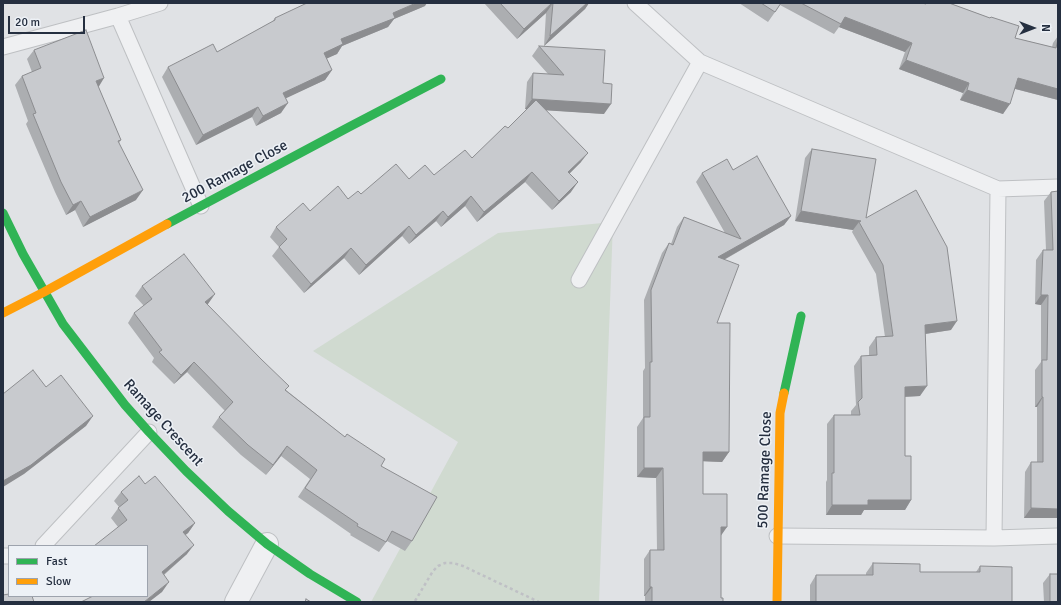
<!DOCTYPE html>
<style>
body{margin:0}
#map{position:relative;width:1061px;height:605px;overflow:hidden;background:#e0e2e5;font-family:Signika,sans-serif}
canvas{display:block}
.frame{position:absolute;inset:0;border:4px solid #252f40;pointer-events:none}
.legend{position:absolute;left:8px;top:545px;width:140px;height:52px;box-sizing:border-box;background:#edf1f6;border:1px solid #9da3ad;margin:0;padding:5px 7px;list-style:none;font-size:12px;color:#252f40}
.legend li{display:flex;align-items:center;gap:8px;height:20px}
.legend b{width:20px;border:1px solid #9da3ad}
.north{position:absolute;left:1013px;top:8px;width:40px;height:40px;-webkit-text-stroke:3px #edf1f6;paint-order:stroke;rotate:90deg;font-size:11px;font-weight:700;line-height:16px;text-align:center;color:#252f40}
.north::after{content:'';display:block;margin:auto;width:14px;height:18px;background:#252f40;clip-path:polygon(50% 0,100% 100%,50% 72%,0 100%)}
.scale{position:absolute;left:8px;top:16px;width:77px;height:18px;box-sizing:border-box;border:2px solid #252f40;border-top:0;padding-left:5px;font-size:12px;line-height:14px;white-space:nowrap;color:#252f40;-webkit-text-stroke:3px #edf1f6;paint-order:stroke}
</style>
<div id="map">
<canvas width="1061" height="605"></canvas>
<div class="frame"></div>
<ul class="legend">
<li><b style="height:5px;background:#30b455"></b>Fast</li>
<li><b style="height:5px;background:#ff9f0a"></b>Slow</li>
</ul>
<div class="north">N</div>
<div class="scale">20 m</div>
</div>
<script>
const c = document.querySelector('canvas').getContext('2d');
c.lineJoin = 'round';
function fillPath(path, color) {
  c.fillStyle = color;
  c.fill(path, 'evenodd');
}
function shape(rows) {
  const path = new Path2D();
  for (const r of rows) {
    path.moveTo(r[0], r[1]);
    for (let i = 2; i < r.length; i += 2) path.lineTo(r[i], r[i + 1]);
  }
  return path;
}
function stroke(path, color, width, dash) {
  c.strokeStyle = color;
  c.lineWidth = width;
  c.lineCap = dash ? 'butt' : 'round';
  c.setLineDash(dash || []);
  c.stroke(path);
}
function label(font, color, halo, rows, align = 'center') {
  c.font = font + ' Signika,sans-serif';
  c.lineWidth = 3;
  c.setLineDash([]);
  c.textBaseline = 'middle';
  c.strokeStyle = halo;
  c.fillStyle = color;
  for (const [text, x, y, turn = 0] of rows) {
    c.save();
    c.translate(x, y);
    c.rotate((+turn || 0) * Math.PI / 180);
    c.textAlign = isNaN(turn) ? turn : align;
    if (halo) c.strokeText(text, 0, 0);
    c.fillText(text, 0, 0);
    c.restore();
  }
}
fillPath(shape([
 [613,222,599,602,371,602,458,442,313,351,498,233]
]), '#d0dad0');
const lane = shape([
 [635,3,700,62,998,189,1058,187],
 [118,16,201,206],
 [3,47,118,16,160,3],
 [579,280,700,62],
 [777,536,994,538,1058,536],
 [994,538,998,189],
 [43,546,149,432],
 [3,556,9,556]
]);
const street = shape([
 [236,602,267,544]
]);
stroke(lane, '#bec0c3', 17);
stroke(street, '#bec0c3', 24);
stroke(shape([
 [415,601,433,571,438,566,445,563,453,563,463,566,539,602]
]), '#bfc0c5', 2.5, [3, 3]);
stroke(lane, '#eff0f2', 15);
stroke(street, '#eff0f2', 22);
stroke(shape([
 [3,213,23,254,63,324,125,405,149,432,186,471,228,511,267,544,310,574,357,602],
 [167,224,349,127,441,79],
 [784,393,801,316]
]), '#30b455', 9);
stroke(shape([
 [3,313,44,292,167,224],
 [777,602,780,413,784,393]
]), '#ff9f0a', 9);
fillPath(shape([
 [484,3,589,3,585,9,544,46,546,13,517,39],
 [739,3,922,3,923,4,924,3,949,3,990,18,991,17,1015,38,1052,47,1053,43,1058,36,1058,100,1015,89,1003,114,960,100,963,93,899,69,905,52,839,27,834,34,780,5,768,22],
 [425,6,394,19,388,27,342,46,337,54,326,58,332,70,325,80,285,98,281,113,256,126,252,117,196,145,162,77,168,67,217,52,272,22,275,18],
 [539,46,603,83,604,114,546,110,581,162,569,174,571,192,552,210,525,182,477,222,465,206,441,227,436,221,409,244,402,236,359,275,344,258,304,293,272,256,279,247,270,237,276,227,310,211,361,194,409,179,434,175,472,158,508,128,527,109,525,109,527,82,533,73,548,74,532,56],
 [34,50,98,86,121,140,119,143,136,200,83,227,75,210,66,215,55,192,26,124,28,121,15,85,22,76,32,72,27,59],
 [812,149,866,218,951,330,925,334,920,396,905,397,905,456,911,500,905,510,864,510,861,515,826,515,826,482,827,480,827,424,834,415,851,415,851,411,856,405,854,366,861,356,869,356,869,347,876,337,885,337,876,274,852,232,853,230,795,221,805,158],
 [702,173,791,216,784,225,724,260,717,323,729,452,722,462,703,461,703,494,721,535,721,598,723,602,645,602,645,596,644,596,644,559,650,550,657,550,656,478,637,477,637,427,643,418,643,371,645,368,644,300,662,253,669,243,671,244,677,227,684,217,725,233,696,182],
 [1058,191,1058,518,1024,518,1025,472,1031,462,1037,462,1037,407,1035,407,1035,370,1041,362,1041,305,1035,304,1036,260,1043,250,1046,250,1044,201,1051,192],
 [142,286,215,294,207,304,286,390,381,466,412,541,405,551,387,541,379,552,350,535,351,534,298,497,310,479,281,456,266,475,241,455,212,427,219,417,225,411,187,372,174,384,152,362,154,358,128,323,134,313,144,306,135,296],
 [145,484,195,523,188,533,185,535,187,554,164,575,162,592,147,596,118,527,111,518,119,507,114,501,121,492],
 [873,563,920,572,976,572,980,566,1012,602,810,602,810,585,816,575,866,575,866,573],
 [1050,574,1058,602,1044,602,1043,583]
]), '#acaeb1');
fillPath(shape([
 [416,3,427,3,425,6,394,19,388,27,342,46,337,54,317,63,324,53,341,39,393,13],
 [553,3,546,13,517,39,524,29],
 [587,3,589,3,585,9,544,46,550,36],
 [845,17,912,43,905,52,839,27],
 [906,60,969,83,963,93,899,69],
 [332,70,325,80,276,103,283,93],
 [104,78,98,88,96,81],
 [1018,78,1058,89,1058,100,1012,88],
 [967,90,1010,104,1003,114,960,100],
 [532,99,611,104,604,114,525,109],
 [288,103,281,113,256,126,263,116],
 [258,107,252,117,196,145,203,135],
 [588,153,581,162,561,182,568,172],
 [532,172,525,182,477,222,484,212],
 [578,182,571,192,552,210,559,201],
 [143,190,136,200,83,227,90,217],
 [471,196,465,206,441,227,448,217],
 [81,201,75,210,66,215,73,205],
 [443,211,436,221,409,244,416,235],
 [801,211,861,221,859,222,853,230,795,221],
 [791,216,784,225,711,267,718,257],
 [409,226,402,236,359,275,366,265],
 [351,248,344,258,304,293,311,284],
 [215,294,208,304,198,312,205,302],
 [1041,295,1048,295,1041,305,1035,304],
 [957,321,951,330,918,335,925,325],
 [194,362,187,372,174,384,181,375],
 [927,386,920,396,899,397,905,387],
 [1042,397,1043,397,1037,407,1035,407],
 [93,416,86,426,24,474,3,487,3,481],
 [287,446,281,456,266,475,273,465],
 [703,452,729,452,722,462,696,461],
 [644,468,663,468,656,478,637,477],
 [868,500,911,500,905,510,864,510,861,515,826,515,832,505],
 [1031,508,1058,509,1058,518,1024,518],
 [195,523,188,533,177,542,183,532],
 [721,527,727,527,720,537],
 [194,545,187,554,155,582,162,572],
 [169,582,162,592,149,602,144,602],
 [650,587,652,587,645,596,644,596]
]), '#8c8d90');
const building = shape([
 [307,3,416,3,393,13,395,18,341,39,343,44,324,53,332,70,283,93,288,103,263,116,258,107,203,135,168,67,213,44,217,52,275,20,275,18,307,3],
 [500,3,552,3,524,29,500,3],
 [553,3,587,3,550,36,553,3],
 [761,3,781,3,775,12,761,3],
 [801,3,922,3,926,4,926,3,949,3,990,18,991,17,1019,26,1015,38,1056,48,1058,39,1058,89,1018,78,1010,104,967,90,969,83,906,60,912,43,845,17,841,24,801,3],
 [86,30,104,78,96,81,121,140,118,141,143,190,90,217,81,201,73,205,61,182,33,114,36,113,22,76,41,68,34,50,86,30],
 [539,46,605,50,603,83,612,84,611,104,532,99,533,73,564,75,539,46],
 [536,100,588,153,568,172,578,182,559,201,532,172,484,212,471,196,448,217,443,211,416,235,409,226,366,265,351,248,311,284,279,247,287,239,276,227,303,203,310,211,338,186,348,199,358,191,361,194,396,164,409,179,425,165,434,175,465,150,472,158,505,126,508,128,536,100],
 [812,149,876,159,866,218,916,190,947,247,957,321,925,325,927,386,905,387,905,456,911,456,911,500,868,500,868,505,832,505,832,473,834,473,834,415,860,415,858,402,862,398,861,356,877,355,876,337,893,336,883,265,859,222,861,221,801,211,812,149],
 [757,156,791,216,718,257,739,265,717,323,730,323,729,452,703,452,703,494,727,494,727,527,721,527,721,598,723,598,723,602,652,602,652,587,650,587,650,550,664,550,663,468,644,468,644,417,650,417,650,362,652,362,651,290,669,243,673,245,684,217,741,239,702,173,727,159,733,170,757,156],
 [1058,191,1058,509,1031,508,1031,462,1043,462,1043,397,1042,397,1042,360,1047,360,1048,295,1041,295,1043,250,1053,250,1051,192,1058,191],
 [184,254,215,294,205,302,261,359,289,386,285,390,345,437,347,434,385,459,381,466,437,497,412,541,392,531,386,542,357,526,358,524,305,488,317,470,287,446,273,465,248,445,219,417,233,402,194,362,181,375,159,352,162,350,134,313,152,299,142,286,184,254],
 [33,370,46,387,61,375,93,416,31,465,3,481,3,394,33,370],
 [139,476,145,484,155,476,195,523,183,532,194,545,162,572,169,582,144,602,81,602,93,596,147,596,147,546,94,546,127,520,118,508,128,500,121,492,139,476],
 [873,563,920,564,920,572,980,572,980,566,1012,567,1012,602,816,602,816,575,873,575,873,563],
 [1050,574,1058,574,1058,602,1050,602,1050,574],
 [9,594,9,596,32,596,34,602,3,602,3,595,9,594],
 [306,599,311,602,305,602,306,599]
]);
fillPath(building, '#c8cace');
stroke(building, '#8c8d90', 1);
label('15px', '#252f40', '#edf1f6', [
 ["200 Ramage Close",235,172,-28],
 ["Ramage Crescent",163,423,48],
 ["500 Ramage Close",765,470,-88]
]);
</script>
